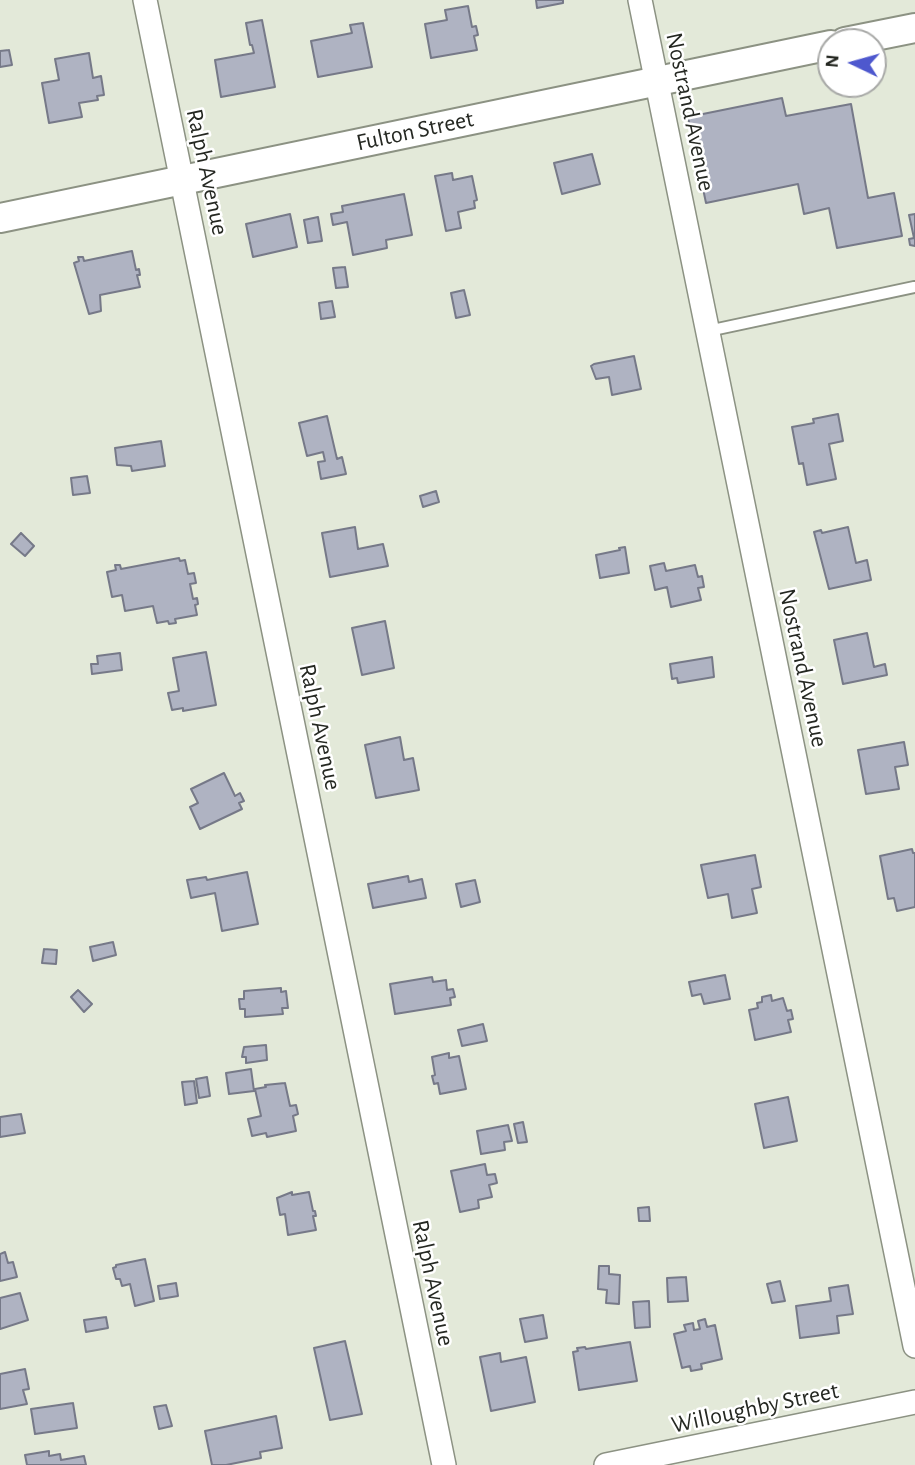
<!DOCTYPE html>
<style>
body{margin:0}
#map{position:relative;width:915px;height:1465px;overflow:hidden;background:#e3e9d9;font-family:"Alegreya Sans",sans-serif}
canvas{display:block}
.north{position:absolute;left:817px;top:28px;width:70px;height:70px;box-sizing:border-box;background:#fff;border:2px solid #a8a9a7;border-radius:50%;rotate:275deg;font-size:19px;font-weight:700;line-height:28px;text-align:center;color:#252822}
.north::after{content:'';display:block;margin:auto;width:24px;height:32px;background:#4e58ce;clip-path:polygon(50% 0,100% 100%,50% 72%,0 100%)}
</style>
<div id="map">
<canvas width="915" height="1465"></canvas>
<div class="north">N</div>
</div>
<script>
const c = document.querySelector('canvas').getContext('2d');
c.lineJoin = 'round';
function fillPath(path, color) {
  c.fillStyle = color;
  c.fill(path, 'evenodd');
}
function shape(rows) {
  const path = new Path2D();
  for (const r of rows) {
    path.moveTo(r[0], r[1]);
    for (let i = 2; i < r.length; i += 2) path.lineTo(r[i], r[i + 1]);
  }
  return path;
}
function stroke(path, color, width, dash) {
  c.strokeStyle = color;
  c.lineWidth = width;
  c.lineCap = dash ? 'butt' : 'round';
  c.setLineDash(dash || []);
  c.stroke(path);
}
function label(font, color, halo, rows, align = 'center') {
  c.font = font + ' "Alegreya Sans",sans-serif';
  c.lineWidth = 5;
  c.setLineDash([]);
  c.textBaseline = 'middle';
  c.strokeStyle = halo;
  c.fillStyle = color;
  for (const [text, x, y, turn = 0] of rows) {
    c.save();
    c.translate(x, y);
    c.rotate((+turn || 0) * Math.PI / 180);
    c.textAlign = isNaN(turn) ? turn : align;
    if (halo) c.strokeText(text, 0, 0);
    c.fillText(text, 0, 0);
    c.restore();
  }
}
const building = shape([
 [536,0,563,0,563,3,537,8,536,0],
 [468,6,472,27,476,26,478,35,474,36,477,50,431,58,425,24,447,20,445,10,468,6],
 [262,20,275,87,221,97,215,60,254,53,252,45,250,45,246,23,262,20],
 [363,23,372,67,318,77,311,41,352,33,350,25,363,23],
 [9,50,12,65,0,67,0,51,9,50],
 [89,53,93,78,101,76,104,95,97,96,98,100,79,103,82,117,49,123,42,83,59,80,55,59,89,53],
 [782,98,786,116,851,104,868,198,894,193,902,236,837,248,829,208,804,214,798,184,706,203,688,117,782,98],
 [592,154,600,184,562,194,554,163,592,154],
 [452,173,453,180,472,176,477,200,474,201,475,208,458,212,461,228,446,231,435,176,452,173],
 [404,194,412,235,386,240,387,248,353,255,347,222,333,225,331,214,343,212,342,206,404,194],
 [290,214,297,247,253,257,246,224,290,214],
 [915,214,915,246,910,245,909,239,914,238,909,215,915,214],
 [318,217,322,241,308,243,304,220,318,217],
 [132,251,136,270,139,269,140,275,137,275,140,287,100,295,101,311,89,314,74,263,79,261,78,257,83,257,84,261,132,251],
 [345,267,348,287,336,288,333,268,345,267],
 [464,290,470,315,456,318,451,293,464,290],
 [332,301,335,317,321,319,319,303,332,301],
 [634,356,641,389,612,395,609,377,596,379,591,366,594,364,634,356],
 [838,414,843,441,829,444,836,479,807,485,803,463,799,464,792,427,814,423,813,419,838,414],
 [327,416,337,459,342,457,346,474,321,479,318,462,325,461,323,452,307,456,299,423,327,416],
 [161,441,165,466,132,471,131,466,117,465,115,448,161,441],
 [87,476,90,493,73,495,71,478,87,476],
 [436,491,439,502,423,507,420,496,436,491],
 [355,527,358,549,383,544,388,566,330,577,322,533,355,527],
 [848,527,856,563,867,560,871,580,829,589,814,532,821,530,822,533,848,527],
 [21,533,34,546,25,556,11,544,21,533],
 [625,547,629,573,600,578,596,555,620,550,619,548,625,547],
 [179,558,180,561,185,560,188,574,194,573,196,583,190,584,193,599,197,598,198,604,195,605,197,615,175,619,176,623,169,624,168,621,157,623,153,606,125,611,122,595,112,597,107,572,116,570,115,565,120,565,121,569,179,558],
 [664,563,666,571,695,565,698,577,702,576,704,587,698,588,701,600,671,607,667,587,655,590,650,566,664,563],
 [385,621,394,668,362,675,352,628,385,621],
 [867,633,874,667,885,664,887,675,843,684,834,640,867,633],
 [206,652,216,705,183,711,183,708,172,710,168,693,179,691,173,658,206,652],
 [120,653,122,670,92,674,91,664,98,664,97,656,120,653],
 [712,657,714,677,678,683,677,678,672,679,670,664,712,657],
 [400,737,404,760,413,758,419,790,376,798,365,745,400,737],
 [904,742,908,765,895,767,899,789,866,794,858,750,904,742],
 [224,773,235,796,240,793,244,801,239,803,242,809,200,829,190,807,198,803,191,789,224,773],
 [912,849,913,853,915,853,915,907,897,911,894,898,888,899,880,856,912,849],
 [755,855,761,887,752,889,757,913,732,918,728,894,708,898,701,865,755,855],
 [247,872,258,924,222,931,215,893,191,898,187,880,206,877,207,880,247,872],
 [408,876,409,882,422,879,426,898,373,908,368,884,408,876],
 [475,880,480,902,461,907,456,884,475,880],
 [113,942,116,955,93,961,90,947,113,942],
 [44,949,57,950,56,964,42,963,44,949],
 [725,975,730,999,704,1004,701,994,692,996,689,982,725,975],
 [432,977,433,982,446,980,447,990,453,989,455,997,450,998,451,1005,395,1014,390,984,432,977],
 [281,988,281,992,286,991,288,1008,282,1008,283,1014,245,1017,245,1009,240,1009,239,999,244,999,244,991,281,988],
 [78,990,92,1004,84,1012,71,997,78,990],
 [771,995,772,1001,783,998,787,1011,791,1010,793,1019,788,1020,791,1032,755,1040,749,1010,758,1008,757,1003,762,1002,762,997,771,995],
 [483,1024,487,1041,462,1046,458,1030,483,1024],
 [266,1045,267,1060,246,1063,246,1057,242,1057,244,1047,266,1045],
 [449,1053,449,1058,459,1056,466,1089,440,1094,438,1083,434,1084,432,1076,435,1075,432,1057,449,1053],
 [251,1069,254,1091,229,1094,226,1073,251,1069],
 [207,1077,210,1096,199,1098,196,1079,207,1077],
 [194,1081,197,1103,185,1105,182,1082,194,1081],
 [285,1083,290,1106,296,1105,298,1114,293,1116,296,1131,267,1137,266,1133,252,1136,248,1119,261,1116,255,1089,266,1087,265,1085,285,1083],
 [788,1097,797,1141,764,1148,755,1104,788,1097],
 [21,1114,25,1133,0,1137,0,1117,21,1114],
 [523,1122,527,1142,518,1143,514,1124,523,1122],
 [508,1125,512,1141,504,1142,505,1150,481,1154,477,1131,508,1125],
 [485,1164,487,1175,495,1174,497,1183,489,1185,492,1197,478,1200,479,1208,460,1212,451,1171,485,1164],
 [292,1192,292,1195,309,1192,313,1211,315,1211,316,1216,313,1216,316,1230,288,1235,285,1214,280,1215,277,1198,292,1192],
 [649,1207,650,1221,639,1221,638,1208,649,1207],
 [5,1252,8,1263,13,1262,17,1277,0,1281,0,1254,5,1252],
 [145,1259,154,1301,135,1306,130,1284,122,1286,120,1279,116,1279,113,1268,116,1267,116,1265,145,1259],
 [599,1266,609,1266,609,1274,620,1275,619,1304,606,1303,607,1290,598,1289,599,1266],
 [686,1277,688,1301,668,1302,667,1278,686,1277],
 [780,1281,785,1301,772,1303,767,1284,780,1281],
 [176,1283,178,1296,160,1299,158,1286,176,1283],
 [848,1285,853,1314,837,1316,839,1333,800,1338,796,1306,831,1301,829,1288,848,1285],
 [20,1293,28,1320,0,1329,0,1298,20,1293],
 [649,1301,650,1327,635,1328,633,1302,649,1301],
 [543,1315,547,1338,525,1342,520,1319,543,1315],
 [106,1317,108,1328,86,1332,84,1320,106,1317],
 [705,1319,707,1327,715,1325,722,1359,701,1364,702,1369,691,1371,690,1366,682,1368,674,1334,686,1331,684,1325,693,1323,694,1330,700,1329,698,1321,705,1319],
 [345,1341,362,1414,330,1420,314,1348,345,1341],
 [630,1342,637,1381,579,1390,573,1352,578,1351,577,1348,585,1347,586,1349,630,1342],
 [500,1353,501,1362,526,1357,535,1402,491,1411,480,1357,500,1353],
 [25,1369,29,1389,23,1390,27,1404,0,1409,0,1374,25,1369],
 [73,1403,77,1428,35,1434,31,1409,73,1403],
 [166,1405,172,1426,159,1429,154,1407,166,1405],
 [276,1416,282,1448,260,1452,261,1458,226,1465,212,1465,205,1431,276,1416],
 [49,1451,49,1456,60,1454,61,1460,84,1456,86,1465,27,1465,25,1455,49,1451]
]);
fillPath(building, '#afb3c2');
stroke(building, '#767988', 2);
const service = shape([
 [708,331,914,287]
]);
const minor = shape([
 [145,0,444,1465],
 [640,0,915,1346],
 [606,1465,915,1402]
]);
const tertiary = shape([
 [845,42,915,28],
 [0,218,831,45]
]);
stroke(service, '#8c9283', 14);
stroke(minor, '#8c9283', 26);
stroke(tertiary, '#8c9283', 32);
stroke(service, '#fff', 10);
stroke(minor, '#fff', 23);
stroke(tertiary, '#fff', 28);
label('24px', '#252822', '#fff', [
 ["Nostrand Avenue",690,112,78],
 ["Fulton Street",415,131,-12],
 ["Ralph Avenue",207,172,78],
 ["Nostrand Avenue",803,668,78],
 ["Ralph Avenue",320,727,78],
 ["Ralph Avenue",433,1283,78],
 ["Willoughby Street",755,1408,-12]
]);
</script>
